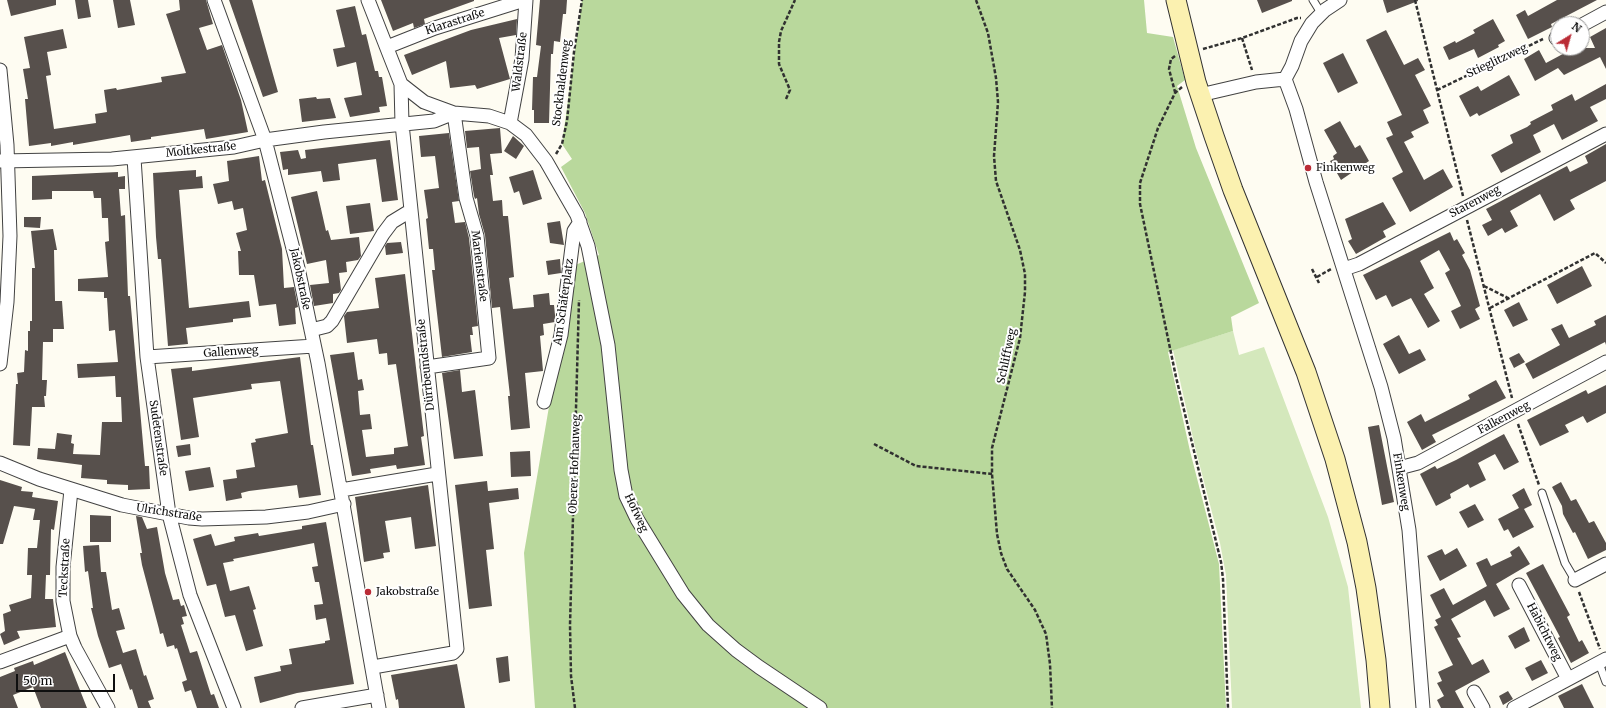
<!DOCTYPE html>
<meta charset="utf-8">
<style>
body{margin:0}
#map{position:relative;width:1606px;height:708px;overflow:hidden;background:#fefcf2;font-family:Merriweather,serif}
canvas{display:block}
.north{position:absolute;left:1550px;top:16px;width:40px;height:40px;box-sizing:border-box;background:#fff;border:1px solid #9f9f9f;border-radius:50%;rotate:37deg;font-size:11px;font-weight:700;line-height:16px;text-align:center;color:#0f0f0f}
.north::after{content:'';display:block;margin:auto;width:14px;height:18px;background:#ba2c36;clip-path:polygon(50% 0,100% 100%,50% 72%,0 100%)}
.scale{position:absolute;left:16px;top:674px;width:99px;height:18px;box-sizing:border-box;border:2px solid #0f0f0f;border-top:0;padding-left:5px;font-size:12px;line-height:14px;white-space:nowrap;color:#0f0f0f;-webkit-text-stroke:3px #fff;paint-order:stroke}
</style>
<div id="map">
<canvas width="1606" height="708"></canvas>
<div class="north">N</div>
<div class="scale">50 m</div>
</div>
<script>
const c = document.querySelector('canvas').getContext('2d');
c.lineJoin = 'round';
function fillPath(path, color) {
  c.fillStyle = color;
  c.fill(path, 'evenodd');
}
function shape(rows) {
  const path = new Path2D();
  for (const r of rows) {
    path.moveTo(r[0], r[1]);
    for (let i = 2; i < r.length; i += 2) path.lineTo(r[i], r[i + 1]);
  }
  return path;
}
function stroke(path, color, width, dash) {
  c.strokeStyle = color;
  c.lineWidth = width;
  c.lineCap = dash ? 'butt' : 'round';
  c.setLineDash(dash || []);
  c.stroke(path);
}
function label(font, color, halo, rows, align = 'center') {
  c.font = font + ' Merriweather,serif';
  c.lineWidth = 4;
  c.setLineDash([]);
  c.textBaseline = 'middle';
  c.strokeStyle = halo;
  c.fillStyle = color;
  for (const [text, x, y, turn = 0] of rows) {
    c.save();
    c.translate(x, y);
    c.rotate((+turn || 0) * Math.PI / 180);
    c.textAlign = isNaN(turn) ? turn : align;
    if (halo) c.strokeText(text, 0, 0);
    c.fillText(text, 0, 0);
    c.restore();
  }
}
fillPath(shape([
 [1233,331,1239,355,1264,347,1328,517,1348,587,1361,708,1232,708,1226,575,1220,543,1196,451,1173,350]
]), '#d4e8bc');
fillPath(shape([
 [582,0,1144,0,1147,33,1173,37,1185,80,1177,86,1196,148,1259,303,1231,317,1233,331,1168,352,1190,451,1219,564,1226,708,535,708,524,553,573,266,599,255,585,213,561,167,572,159,562,144]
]), '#b9d89c');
fillPath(shape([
 [7,0,56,0,56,5,11,16],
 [75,0,88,0,91,17,78,19],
 [113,0,130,0,135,25,118,28],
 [179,0,206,0,213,24,199,28,207,50,222,45,241,100,248,132,206,139,204,129,151,137,151,139,131,142,130,135,73,145,73,142,51,146,51,143,29,146,25,99,28,99,23,69,30,68,24,37,63,29,67,48,47,52,51,75,46,76,54,129,96,123,95,114,107,112,104,90,116,88,117,90,162,82,161,77,186,73,166,14,180,10],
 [229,0,252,0,278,92,263,97],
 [381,0,474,0,474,1,424,19,425,24,414,28,413,23,393,31],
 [540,0,567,0,566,14,563,14,560,42,554,41,553,54,551,54,549,123,534,123,534,110,532,110,533,77,537,77,541,46,536,45],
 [1257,0,1292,0,1292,1,1262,13],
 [1383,0,1418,0,1418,1,1387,13],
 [1557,0,1597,0,1551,24,1552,27,1528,39,1516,15,1525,10,1528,16],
 [355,6,362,35,366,34,375,71,378,71,379,77,382,77,387,106,379,107,380,112,350,117,344,98,362,95,356,62,337,67,333,49,345,47,336,10],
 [517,19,516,35,499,38,510,79,477,89,475,85,450,88,446,61,412,75,404,55,471,30],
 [1493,19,1505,41,1498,45,1499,47,1478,58,1474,49,1449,60,1443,47,1455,41,1456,43,1475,33,1473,30],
 [1606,28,1606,69,1600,57,1564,75,1558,68,1535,81,1524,59,1539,50,1546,63,1574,48,1595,48,1590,37],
 [1386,30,1404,65,1418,58,1425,70,1415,75,1431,106,1423,110,1429,123,1411,132,1414,137,1404,142,1424,180,1443,169,1453,187,1410,212,1392,178,1403,172,1386,138,1393,135,1387,122,1402,115,1366,40],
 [1343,53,1358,83,1338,93,1323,63],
 [1509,75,1520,95,1479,116,1477,113,1470,117,1459,96,1478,86,1481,91],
 [1606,84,1606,99,1590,107,1598,121,1562,140,1554,124,1533,135,1541,152,1501,173,1491,155,1513,143,1510,135,1527,127,1531,124,1530,122,1553,110,1551,105,1572,94,1575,101],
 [316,97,317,99,330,98,336,118,302,122,299,99],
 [1340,121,1355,148,1360,145,1369,161,1341,180,1330,161,1334,159,1333,156,1337,153,1324,130],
 [500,128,502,153,490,154,493,175,490,175,493,201,502,200,503,216,508,216,514,277,509,278,513,309,534,307,533,295,549,293,550,305,554,305,555,315,555,322,543,324,544,335,540,336,543,371,525,373,530,428,511,430,508,396,510,396,500,307,492,308,485,235,479,214,477,198,475,199,474,196,470,171,481,169,479,147,467,148,465,131],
 [449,133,459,201,452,202,455,223,465,222,469,238,478,326,472,327,473,335,470,335,472,352,442,357,432,270,435,270,433,249,429,249,426,219,428,218,424,190,439,188,435,156,421,157,419,136],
 [513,136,524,146,516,159,504,151],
 [390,140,398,200,382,202,376,159,338,164,340,180,323,182,321,171,288,175,288,169,283,170,280,152,298,150,301,159,306,158,305,150],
 [1606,144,1606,181,1570,200,1575,209,1554,221,1540,194,1510,211,1518,226,1505,233,1502,228,1488,236,1482,225,1492,220,1486,209,1567,166,1570,172,1588,163,1585,156],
 [259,156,262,181,265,180,282,249,284,288,294,287,298,307,295,308,296,324,279,326,276,304,259,306,254,275,239,275,238,251,241,251,236,233,247,230,243,208,234,210,232,201,218,204,213,184,229,181,227,161],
 [196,170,196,177,202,176,203,188,179,190,189,308,249,301,251,317,233,319,233,322,186,328,188,344,168,346,161,259,158,259,156,237,153,173],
 [533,170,542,199,523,205,519,191,514,193,509,177],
 [118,172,118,177,125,176,125,189,119,189,121,216,125,215,128,296,130,296,145,466,149,466,150,489,128,490,128,485,107,484,107,480,81,478,82,465,37,459,38,448,55,449,57,433,72,435,71,443,74,444,73,454,100,455,102,422,122,422,121,397,116,397,115,376,78,378,77,364,118,362,115,330,109,331,107,298,104,298,104,292,78,291,78,279,108,277,105,242,109,241,108,218,102,218,101,198,94,198,93,191,52,191,52,199,32,200,32,176],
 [317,191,326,231,328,230,331,240,359,237,361,256,358,260,346,262,347,272,339,273,341,290,339,293,333,294,333,303,314,306,310,285,329,283,326,260,307,264,291,197],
 [1383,202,1396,224,1383,231,1386,237,1356,254,1348,241,1352,239,1345,219],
 [370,203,374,231,350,234,346,206],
 [24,217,41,217,40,228,24,227],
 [560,221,564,245,550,243,547,223],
 [53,229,57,250,54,250,55,301,62,301,64,329,53,329,53,342,43,342,42,380,47,380,46,396,44,396,45,407,32,407,30,446,13,445,16,384,18,384,17,373,24,372,25,350,28,351,28,331,30,331,30,321,32,321,32,268,35,268,31,231],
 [1450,232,1454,241,1457,239,1465,253,1462,255,1470,270,1480,306,1475,309,1480,319,1460,329,1451,311,1461,306,1445,273,1450,270,1439,250,1420,261,1434,288,1424,294,1440,321,1428,328,1411,298,1392,307,1386,295,1376,300,1363,275],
 [401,242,403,253,386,255,385,246,387,243],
 [560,259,561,273,548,275,546,261],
 [1582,266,1592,286,1557,304,1547,285],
 [405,274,424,436,421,437,425,465,397,469,396,465,370,469,371,473,352,476,330,355,354,352,358,380,362,379,364,390,358,391,360,415,370,414,372,429,362,430,366,457,394,454,394,448,408,446,396,364,388,365,387,353,379,354,377,339,347,343,344,316,347,312,379,308,375,278],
 [1519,302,1528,320,1513,327,1504,310],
 [1606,315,1606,345,1605,342,1533,379,1525,364,1560,345,1551,329,1562,324,1569,338,1596,325,1594,321],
 [1399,335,1409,354,1420,349,1426,360,1399,374,1383,344],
 [1519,353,1525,362,1514,368,1509,358],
 [300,357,311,445,313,445,321,495,299,498,297,485,249,491,241,493,242,498,226,501,223,480,237,478,236,470,255,467,251,443,256,442,255,439,288,433,280,381,251,384,252,389,193,398,199,437,181,440,171,369,192,367,192,371],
 [460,370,462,392,475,390,483,456,454,459,442,373],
 [1496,380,1506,398,1432,435,1436,442,1422,450,1407,422,1421,414,1425,422,1470,399,1468,395],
 [1606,385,1606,413,1587,423,1583,416,1565,425,1569,432,1540,446,1527,420,1586,390,1588,394],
 [1379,425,1394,502,1382,505,1368,427],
 [1504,434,1519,462,1504,470,1495,454,1478,463,1486,480,1470,488,1468,484,1450,494,1451,498,1436,506,1420,474,1435,466,1437,469,1456,460],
 [190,444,191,455,178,457,176,446],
 [530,451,531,476,511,477,510,452],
 [210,467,214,487,189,491,185,471],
 [0,480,22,487,21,491,33,492,32,497,58,501,54,530,51,529,50,575,46,575,45,599,53,599,56,627,17,631,20,638,4,645,0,634,5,631,3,614,11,611,9,605,31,598,32,575,27,575,28,548,37,548,40,520,33,520,35,509,14,506,3,544,0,544],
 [487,481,488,491,518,488,519,499,489,503,494,549,486,550,492,606,469,609,455,485],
 [1561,482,1571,501,1576,499,1589,523,1594,521,1606,543,1606,550,1588,559,1575,532,1573,533,1563,514,1562,506,1552,487],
 [428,485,436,546,415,549,411,517,385,521,390,552,383,553,384,558,364,562,355,497],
 [1524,488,1532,505,1524,509,1534,527,1513,538,1508,529,1504,531,1498,519,1519,508,1512,495],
 [1475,504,1484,520,1468,528,1459,512],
 [90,515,111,516,111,542,90,542],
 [136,516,142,517,147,529,157,527,165,573,173,600,179,599,181,606,184,605,187,616,182,617,184,624,181,625,190,653,197,651,211,695,214,694,219,708,197,708,191,690,185,692,182,682,187,680,177,648,175,649,174,645,167,647,163,633,160,634,159,629,142,565,140,553,142,553],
 [326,522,354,684,297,693,260,703,254,677,281,671,280,666,292,664,289,649,325,643,325,641,330,640,326,618,316,620,314,605,323,604,319,582,315,582,312,567,318,566,314,543,233,559,234,561,223,563,230,591,249,586,256,609,253,610,263,646,246,651,235,615,225,617,216,584,207,586,193,539,211,534,215,546,235,541,234,537,258,533,259,536,302,529,302,526],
 [99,545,101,572,106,572,112,610,119,608,125,629,116,631,123,653,136,649,144,676,146,675,154,699,148,701,151,708,138,708,132,689,130,690,121,664,109,668,98,636,91,608,93,608,88,571,85,572,83,546],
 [1519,546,1530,564,1496,584,1510,609,1494,617,1485,600,1451,619,1461,637,1457,638,1472,665,1483,659,1490,672,1455,691,1464,708,1441,708,1437,700,1444,696,1437,683,1442,681,1438,672,1453,665,1434,627,1438,625,1435,620,1441,617,1430,595,1444,588,1453,605,1487,586,1476,563,1487,558,1491,566,1512,556,1510,552],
 [1457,548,1467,566,1440,581,1427,556,1442,549,1445,555],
 [1543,564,1570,615,1567,617,1579,642,1582,640,1589,653,1571,663,1558,638,1560,637,1526,573],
 [1524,627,1530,641,1515,649,1508,636],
 [65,652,87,708,41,708,33,687,13,695,18,708,0,708,0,677,15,671,14,668,33,661,34,665],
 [508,656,510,681,499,683,496,658],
 [1541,660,1548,673,1532,681,1525,668],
 [457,664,465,708,399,708,398,699,396,700,391,675],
 [1582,684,1594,708,1564,708,1558,696],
 [1508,691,1513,699,1503,705,1499,696]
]), '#57504c');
const lane = shape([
 [1313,0,1321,13],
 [1542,493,1565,563,1575,580],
 [1599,663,1606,682]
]);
const street = shape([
 [214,0,265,140,298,268,318,363,379,708],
 [368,0,401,84,402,124,457,649,453,653,373,667],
 [1582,25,1606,12],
 [1556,38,1558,37],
 [387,47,435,28,524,0],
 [0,70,7,145,10,236,7,302,0,364],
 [1285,79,1296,109,1316,182,1381,387,1394,438,1409,530,1423,708],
 [1285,79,1292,66,1301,41,1312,23,1325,10,1340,0],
 [401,84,424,102,454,113,489,116,510,123,526,135,546,161,577,215,588,246,608,345,621,470,626,496,637,519,683,594,708,625,736,650,759,667,820,708],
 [1200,95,1256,82,1285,79],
 [510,123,522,59,526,0],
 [134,158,147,357,169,514,190,595,234,708],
 [0,161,112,159,234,147,265,140,324,132,434,121,454,113],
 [1344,269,1359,264,1606,134],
 [311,330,327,326,332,321,383,234,392,222,410,211],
 [147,357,314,346],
 [427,367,489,358,477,236,466,198,454,113],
 [544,402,561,335,574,231,580,222],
 [0,463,39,479,122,505,189,518,202,519,266,517,308,512,344,504],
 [1399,468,1418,463,1606,362],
 [71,490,63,567,63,601,70,636,75,648,108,708],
 [341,490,437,474],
 [1575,580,1606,564],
 [1519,585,1568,679],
 [0,662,70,636],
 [1474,692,1483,708],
 [302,708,377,695],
 [1514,708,1606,659]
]);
const secondary = shape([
 [1176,0,1196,82,1214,136,1233,190,1306,372,1335,459,1357,542,1366,588,1376,660,1380,708]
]);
stroke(lane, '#424242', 9);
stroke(street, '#424242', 15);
stroke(secondary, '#313131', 21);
stroke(shape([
 [976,0,988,33,996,78,998,102,994,156,996,181,1020,250,1025,274,1025,292,1020,338,992,448,992,474,997,534,1001,553,1007,569,1035,610,1046,634,1050,664,1052,708],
 [1415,0,1463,196],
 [1242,38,1252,70],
 [1203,49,1242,38,1297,18,1301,18],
 [1175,56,1171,59,1169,69,1175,92],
 [1182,87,1175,93,1158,128,1140,183,1140,204,1176,377,1221,562,1223,579,1228,708],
 [1437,90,1543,39],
 [786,99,790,90,779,64,779,42,781,31,795,0],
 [556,154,562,144,567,121,574,52,582,0],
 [1467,220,1512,398],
 [1312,269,1319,283],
 [1317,277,1331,269],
 [1484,286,1508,298],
 [1490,308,1595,253,1606,263],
 [1518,424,1539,485],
 [874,444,916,466,992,474],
 [1579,592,1600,649],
 [575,708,571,676,570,625,579,300]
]), '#313131', 2.5, [4, 2]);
stroke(lane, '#fff', 7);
stroke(street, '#fff', 13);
stroke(secondary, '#fbf1b0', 19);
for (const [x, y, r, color] of [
 [1308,168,4,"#ba2c36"],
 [368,592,4,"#ba2c36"]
]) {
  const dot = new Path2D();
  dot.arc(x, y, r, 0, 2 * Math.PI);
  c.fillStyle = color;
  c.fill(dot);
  stroke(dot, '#fff', 1.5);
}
label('11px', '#0f0f0f', '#fff', [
 ["Klarastraße",455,22,-18],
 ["Stieglitzweg",1497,61,-25],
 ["Waldstraße",520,62,-83],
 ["Stockhaldenweg",562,83,-83],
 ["Moltkestraße",201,150,-6],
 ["Starenweg",1475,202,-28],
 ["Marienstraße",479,266,83],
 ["Jakobstraße",300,279,78],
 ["Am Schäferplatz",564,302,-82],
 ["Gallenweg",231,352,-4],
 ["Schliffweg",1007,356,-78],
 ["Dürrbeundstraße",426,365,-96],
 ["Falkenweg",1504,418,-28],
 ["Sudetenstraße",158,438,82],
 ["Oberer Hofhauweg",575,464,-88],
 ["Finkenweg",1401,482,81],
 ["Ulrichstraße",169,513,9],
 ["Hofweg",636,513,65],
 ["Teckstraße",65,568,-87],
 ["Habichtweg",1544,632,63]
]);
label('11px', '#0f0f0f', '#fff', [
 ["Finkenweg",1316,168],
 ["Jakobstraße",376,592]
], 'left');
</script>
